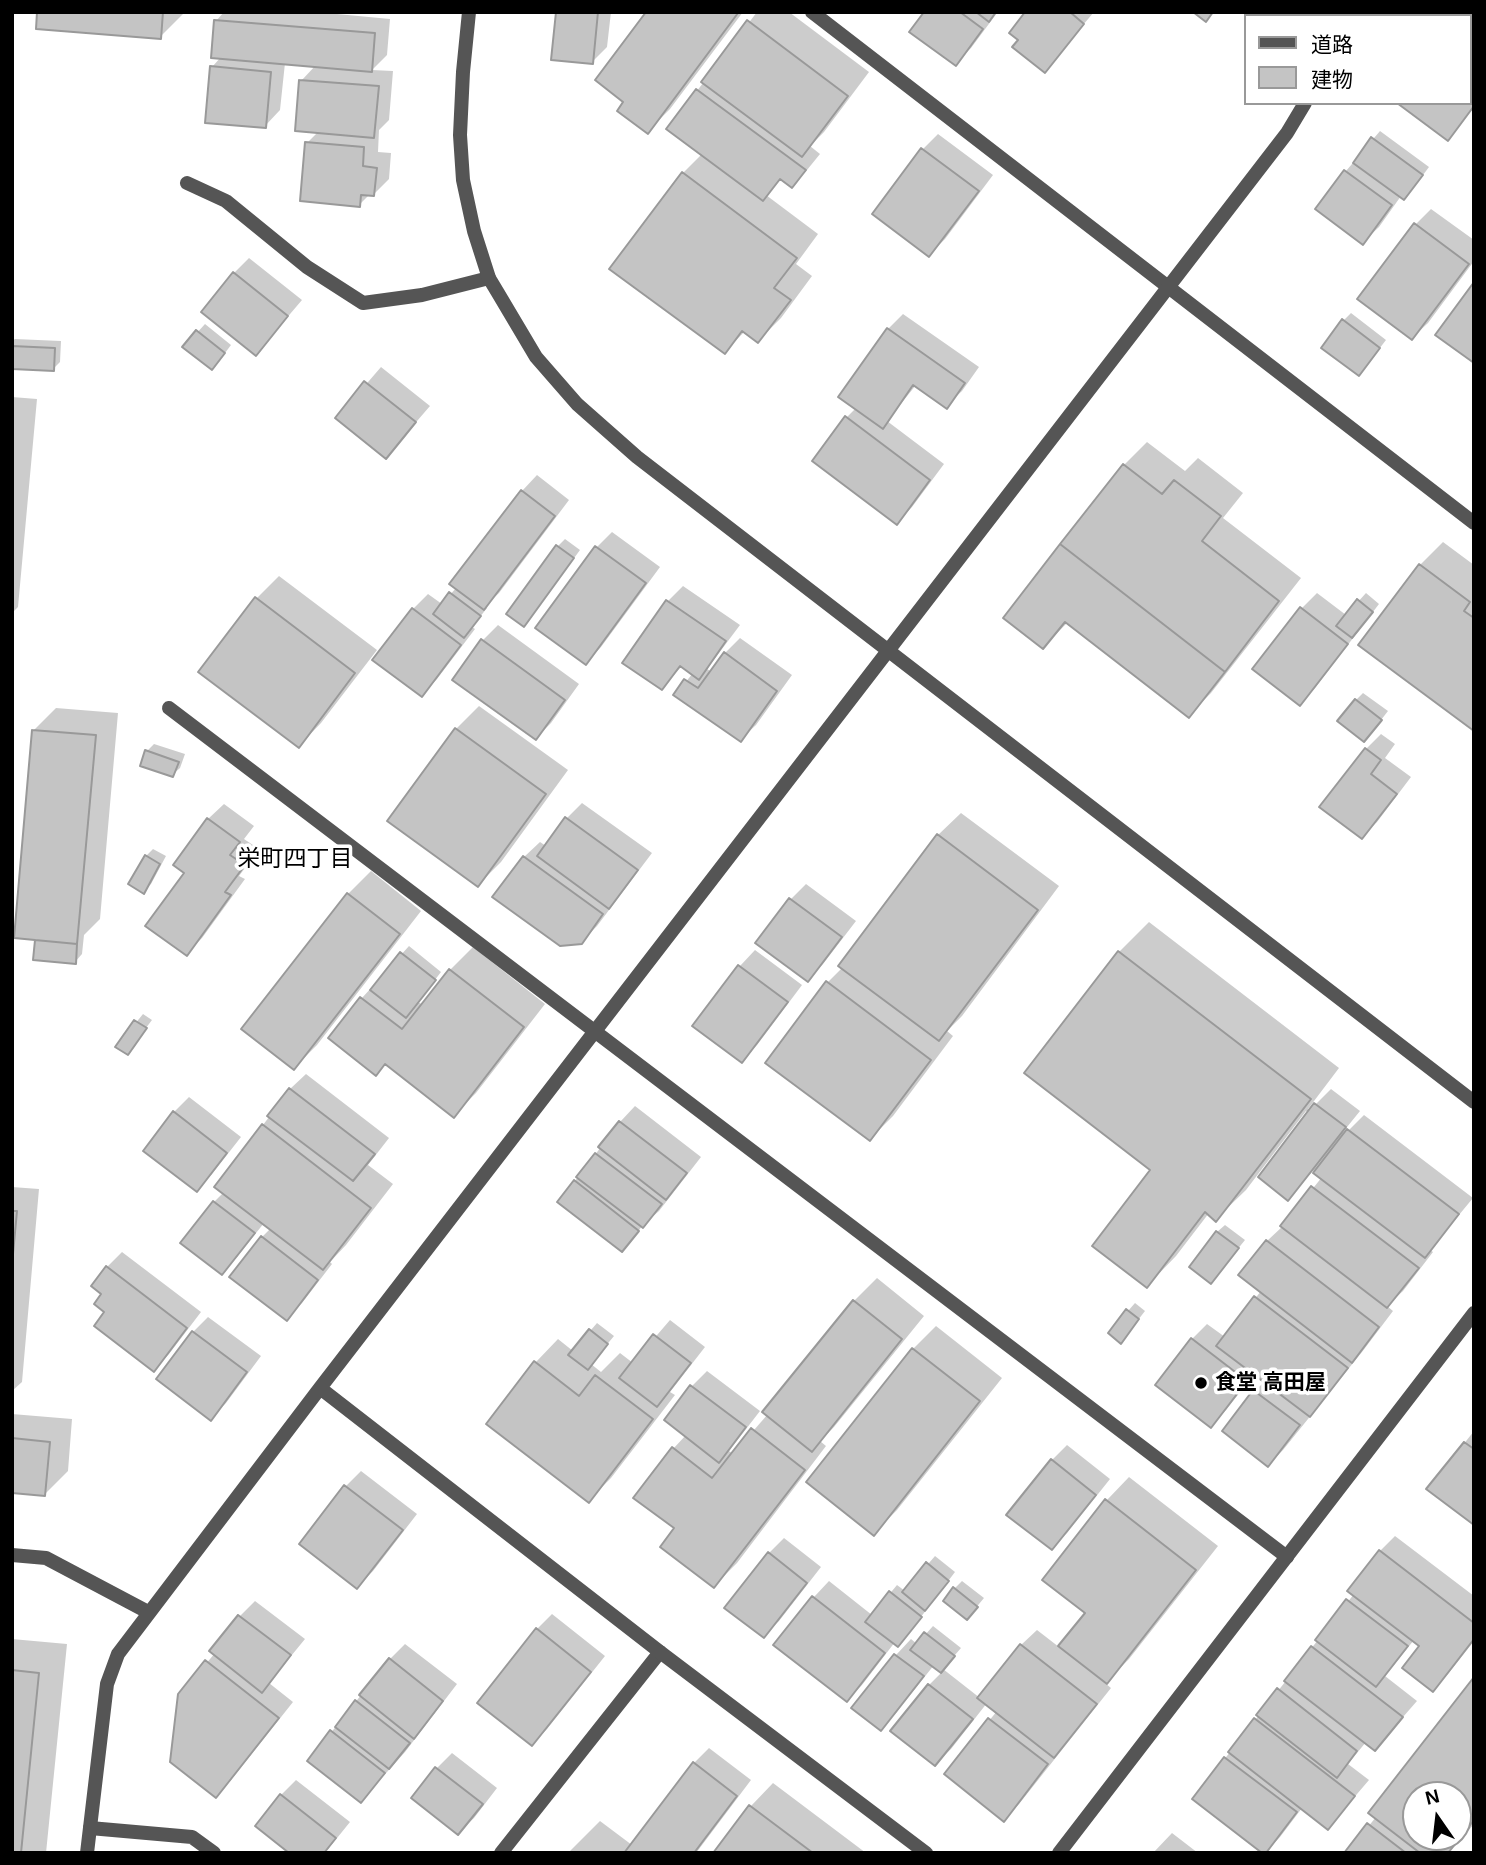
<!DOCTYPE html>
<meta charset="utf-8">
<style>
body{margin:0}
#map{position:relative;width:1486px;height:1865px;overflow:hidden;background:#fff;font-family:Helvetica,"Noto Sans JP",sans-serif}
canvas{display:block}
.frame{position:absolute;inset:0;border:14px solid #000;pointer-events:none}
.legend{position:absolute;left:1244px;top:14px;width:228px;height:91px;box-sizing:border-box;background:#fff;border:2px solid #999;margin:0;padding:9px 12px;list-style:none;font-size:21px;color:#000}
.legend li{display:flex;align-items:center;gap:14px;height:35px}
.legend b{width:35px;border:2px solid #999}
.north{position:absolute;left:1402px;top:1781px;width:70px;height:70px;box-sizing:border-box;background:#fff;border:2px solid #999;border-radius:50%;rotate:346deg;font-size:19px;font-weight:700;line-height:28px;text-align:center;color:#000}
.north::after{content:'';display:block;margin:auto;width:24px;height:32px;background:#000;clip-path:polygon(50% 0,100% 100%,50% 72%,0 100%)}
</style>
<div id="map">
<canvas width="1486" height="1865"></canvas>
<div class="frame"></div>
<ul class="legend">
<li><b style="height:9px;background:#555"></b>道路</li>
<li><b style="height:19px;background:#c4c4c4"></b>建物</li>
</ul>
<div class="north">N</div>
</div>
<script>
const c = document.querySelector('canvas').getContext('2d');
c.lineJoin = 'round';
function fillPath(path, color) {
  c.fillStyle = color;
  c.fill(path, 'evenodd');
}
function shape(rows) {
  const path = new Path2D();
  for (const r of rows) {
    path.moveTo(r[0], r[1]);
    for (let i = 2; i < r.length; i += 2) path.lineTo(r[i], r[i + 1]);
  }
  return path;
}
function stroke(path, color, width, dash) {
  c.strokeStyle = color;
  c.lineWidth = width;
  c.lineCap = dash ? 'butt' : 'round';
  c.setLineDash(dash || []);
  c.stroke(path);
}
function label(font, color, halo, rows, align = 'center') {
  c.font = font + ' Helvetica,"Noto Sans JP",sans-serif';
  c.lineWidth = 7;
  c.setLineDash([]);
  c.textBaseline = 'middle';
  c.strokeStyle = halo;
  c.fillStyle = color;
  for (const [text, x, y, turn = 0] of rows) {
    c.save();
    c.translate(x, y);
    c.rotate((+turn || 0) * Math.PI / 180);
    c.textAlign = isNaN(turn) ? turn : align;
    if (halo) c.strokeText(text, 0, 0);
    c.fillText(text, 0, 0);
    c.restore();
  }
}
fillPath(shape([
 [39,12,185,12,160,37],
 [224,12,316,12,390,19,387,55,372,70,393,71,389,120,379,130,378,152,391,153,389,179,374,194,370,194,359,205,307,143,319,131,301,81,316,65,285,63,280,110,265,126,212,67,221,57,216,21],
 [558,12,611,12,607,47,592,62],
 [648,12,743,12,670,109,647,132],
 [757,12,789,12,869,72,824,132,810,146,820,154,807,170,792,186,782,178,766,195,818,234,796,264,812,276,781,318,758,341,745,331,725,352,683,173,702,154,668,129],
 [926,12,997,12,997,13,971,48,955,63],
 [1027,12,1094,12,1045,70,1020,40],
 [1470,42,1474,44,1474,108,1447,138,1470,103],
 [1380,131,1429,167,1411,191,1401,196,1379,227,1363,242,1346,171],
 [938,134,993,175,945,239,929,255,874,213,923,149],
 [1431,209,1474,240,1474,261,1428,323,1412,338,1360,299,1416,224],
 [249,258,302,300,256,354,234,273],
 [1351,313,1386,340,1366,366,1344,320],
 [903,314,979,367,962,391,946,406,916,385,887,421,944,464,912,507,897,523,846,418,856,408,888,329],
 [205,324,231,345,219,361,184,347],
 [15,339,61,341,60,362,53,369,12,367,12,341],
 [381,367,430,406,386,457,337,418],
 [12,397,37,399,18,607,12,613],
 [1147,442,1185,471,1198,458,1243,493,1223,518,1301,578,1211,693,1189,715,1068,622,1043,647,1124,465],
 [537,475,569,500,499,593,485,606,487,608,472,627,475,629,437,679,422,694,413,609,428,594,442,604,456,588,451,584,522,491],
 [612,532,660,567,601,647,586,663,596,548],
 [565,539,580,550,531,617,558,546],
 [1443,542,1474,565,1474,729,1420,565],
 [279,576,377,650,321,723,299,746,256,599],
 [683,586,740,625,707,669,712,672,725,653,740,638,792,675,756,725,740,740,676,694,693,673,682,666,662,688,668,601],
 [1317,593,1346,615,1366,593,1379,604,1315,688,1300,704,1254,668,1302,608],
 [498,625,579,684,551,723,536,738,483,640],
 [1363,693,1388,711,1371,733,1356,700],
 [479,706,568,770,501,862,478,885,389,820,456,729],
 [56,708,118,713,100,919,84,935,82,954,75,962,33,731],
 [1381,734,1395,744,1385,758,1411,777,1377,822,1361,837,1366,749],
 [154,744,185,754,180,768,172,775,147,751],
 [582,803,652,853,597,926,581,942,495,896,524,857,540,842,546,846,567,818],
 [224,804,254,826,244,839,259,849,239,876,245,879,202,938,186,954,187,872,175,864,208,819],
 [961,813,1059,886,962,1016,947,1031,953,1036,893,1116,870,1139,828,982,843,967,938,835],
 [153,849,166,856,151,884,143,891,146,856],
 [371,871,421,911,317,1045,294,1068,348,894],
 [806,884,856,921,823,964,808,980,758,942,791,899],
 [1149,922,1339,1068,1308,1109,1310,1110,1331,1089,1360,1111,1343,1132,1345,1134,1364,1115,1473,1198,1430,1250,1433,1252,1403,1291,1387,1306,1393,1311,1362,1352,1283,1450,1268,1465,1255,1391,1265,1381,1255,1373,1226,1410,1211,1425,1192,1339,1207,1324,1225,1337,1261,1291,1267,1241,1283,1226,1322,1177,1313,1171,1288,1198,1309,1113,1306,1111,1246,1190,1216,1219,1209,1213,1176,1256,1147,1286,1152,1170,1026,1073,1119,952],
 [409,946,441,972,418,1002,423,1005,450,970,473,947,545,1004,476,1093,453,1116,386,1063,376,1073,362,998],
 [755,950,802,985,757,1045,741,1061,695,1026,740,966],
 [143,1014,152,1020,127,1053,117,1046],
 [306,1074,389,1138,368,1165,393,1184,346,1245,330,1262,332,1264,302,1303,286,1319,262,1237,271,1228,264,1223,237,1257,222,1273,214,1202,224,1192,263,1125,290,1089],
 [189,1097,241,1137,212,1174,197,1190,174,1112],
 [635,1106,701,1157,659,1211,643,1225,629,1243,575,1181,620,1122],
 [12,1187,39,1189,22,1382,12,1391],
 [1225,1225,1245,1240,1211,1282,1217,1232],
 [122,1252,201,1312,169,1354,154,1370,107,1312,103,1294,107,1267],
 [877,1278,924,1316,834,1427,820,1441,826,1446,737,1563,714,1586,677,1528,673,1449,686,1435,666,1420,692,1386,707,1371,760,1411,729,1451,733,1454,768,1414,854,1301],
 [1135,1303,1145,1311,1121,1342,1128,1311],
 [208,1317,261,1356,226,1403,211,1418,193,1332],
 [670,1320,705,1347,670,1392,675,1395,611,1478,589,1500,488,1423,536,1362,558,1339,573,1351,597,1323,614,1336,591,1364,601,1372,620,1353,633,1363],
 [936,1326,1002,1378,897,1510,874,1533,913,1349],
 [12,1414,72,1419,68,1471,45,1494,12,1491],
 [1474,1431,1474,1523,1429,1488],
 [1067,1445,1110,1479,1067,1533,1051,1548,1052,1460],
 [361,1471,417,1514,373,1571,357,1587,346,1486],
 [1129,1477,1218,1546,1129,1659,1105,1683,1111,1688,1019,1804,1004,1819,946,1774,997,1711,987,1703,951,1749,935,1764,929,1685,942,1672,934,1665,896,1713,880,1728,854,1708,896,1655,911,1639,917,1644,933,1626,961,1648,943,1669,980,1698,1021,1645,1037,1630,1059,1647,1087,1613,1044,1580,1107,1500],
 [1395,1536,1474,1596,1474,1641,1448,1674,1433,1689,1421,1645,1414,1640,1385,1676,1417,1701,1375,1749,1366,1742,1348,1764,1369,1780,1328,1828,1302,1808,1280,1837,1265,1853,1194,1798,1354,1594,1349,1590,1380,1551],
 [784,1538,821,1567,779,1621,763,1636,769,1553],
 [935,1556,955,1572,905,1638,895,1642,862,1685,847,1700,776,1645,814,1597,829,1581,872,1615,897,1585,905,1591],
 [962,1581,984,1598,974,1610,955,1588],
 [255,1601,305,1639,269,1683,293,1702,231,1780,216,1796,180,1695,215,1653,212,1651,240,1616],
 [552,1614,605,1656,547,1729,532,1744,537,1629],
 [12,1639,67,1644,46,1853,12,1853],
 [405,1644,457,1684,405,1752,361,1801,309,1760,390,1659],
 [1474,1680,1474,1824,1449,1853,1347,1853,1376,1817],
 [1416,1795,1458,1795,1458,1837,1416,1837],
 [709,1748,751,1780,696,1853,568,1853,600,1821,632,1845,694,1763],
 [452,1753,497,1788,474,1818,458,1833,437,1768],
 [296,1780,350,1822,325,1853,292,1853,281,1795],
 [773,1783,866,1853,715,1853,751,1806],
 [1172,1833,1198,1853,1153,1853]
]), '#0003');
const building = shape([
 [37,12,163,12,161,39,36,29,37,12],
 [556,12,598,12,593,64,551,60,556,12],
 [646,12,738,13,648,134,617,111,623,102,595,80,646,12],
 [924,12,960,12,983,29,956,66,909,32,924,12],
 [976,12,996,12,989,22,976,12],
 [1025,12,1070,12,1084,24,1045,73,1012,47,1018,40,1009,33,1025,12],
 [1193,12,1213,12,1206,22,1193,12],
 [214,20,375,33,372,72,211,58,214,20],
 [747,20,848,96,802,157,701,82,747,20],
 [210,66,271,72,266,128,205,123,210,66],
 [1470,68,1474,71,1474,106,1448,141,1397,103,1470,103,1470,68],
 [299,80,379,86,374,138,295,131,299,80],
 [696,89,806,170,792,188,780,179,763,201,666,129,696,89],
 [1371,137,1423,175,1404,200,1353,163,1371,137],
 [305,142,364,147,363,166,377,168,374,196,361,195,360,207,300,201,305,142],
 [921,148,979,191,929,257,872,214,921,148],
 [1344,170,1392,205,1363,245,1315,209,1344,170],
 [682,172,797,258,774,288,791,300,758,343,742,331,725,354,609,269,682,172],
 [1414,223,1469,264,1412,340,1357,299,1414,223],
 [233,272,288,316,256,356,201,312,233,272],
 [1474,282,1474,363,1435,335,1474,282],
 [1342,319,1380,348,1359,376,1321,348,1342,319],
 [887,328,965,383,947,409,913,385,883,429,838,397,887,328],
 [196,330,225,353,212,370,182,347,196,330],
 [12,346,55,348,54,371,12,369,12,346],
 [364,381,416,422,386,459,335,418,364,381],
 [845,416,930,480,897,525,812,461,845,416],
 [1123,464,1162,494,1174,480,1221,516,1202,541,1279,601,1225,672,1060,544,1123,464],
 [521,490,555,516,484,610,449,584,521,490],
 [1060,544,1225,672,1189,718,1065,622,1043,649,1003,618,1060,544],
 [556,545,574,558,524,627,506,614,556,545],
 [595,546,646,583,586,665,535,628,595,546],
 [1419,564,1470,602,1464,611,1474,618,1474,731,1358,645,1419,564],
 [449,592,481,616,464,638,433,614,449,592],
 [255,597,355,673,299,748,198,672,255,597],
 [1357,599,1373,612,1352,638,1336,626,1357,599],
 [666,600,726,641,699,680,680,666,662,690,622,663,666,600],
 [1300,607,1348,644,1300,706,1252,669,1300,607],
 [412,608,461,645,422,697,372,660,412,608],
 [481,639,565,700,536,740,452,680,481,639],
 [724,652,777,691,741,742,673,695,684,679,698,688,724,652],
 [1355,699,1382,720,1364,742,1337,721,1355,699],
 [455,728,546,794,478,887,387,821,455,728],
 [32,730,96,735,77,944,14,938,32,730],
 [1365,748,1381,760,1371,774,1397,794,1362,839,1319,807,1365,748],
 [145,750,179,762,173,777,140,766,145,750],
 [565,817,638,870,609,909,537,856,565,817],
 [207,818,240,842,230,855,245,865,225,892,231,895,187,956,145,926,184,873,173,865,207,818],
 [937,834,1038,910,939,1041,838,966,937,834],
 [145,855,160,864,144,894,128,884,145,855],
 [523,856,603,914,582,944,560,946,492,897,523,856],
 [347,893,400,934,294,1070,241,1029,347,893],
 [789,898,842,937,808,982,755,943,789,898],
 [35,940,77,944,76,964,33,960,35,940],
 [1118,951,1311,1099,1216,1222,1205,1212,1147,1288,1092,1246,1150,1170,1024,1073,1118,951],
 [400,952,436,980,406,1018,370,990,400,952],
 [738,965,788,1002,742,1063,692,1026,738,965],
 [449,969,524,1027,454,1118,385,1064,376,1076,328,1038,360,997,402,1029,449,969],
 [826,981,931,1060,870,1141,765,1063,826,981],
 [134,1020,147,1028,128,1055,115,1047,134,1020],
 [289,1088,375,1154,353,1181,267,1116,289,1088],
 [1314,1103,1346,1127,1288,1201,1258,1177,1314,1103],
 [173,1111,227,1153,197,1192,143,1151,173,1111],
 [619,1121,687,1173,666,1200,598,1147,619,1121],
 [262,1124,371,1208,323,1270,214,1187,262,1124],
 [1347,1129,1459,1214,1425,1258,1313,1173,1347,1129],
 [595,1153,662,1204,643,1228,576,1177,595,1153],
 [574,1180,639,1231,622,1252,557,1202,574,1180],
 [1311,1186,1419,1268,1387,1308,1280,1226,1311,1186],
 [213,1201,255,1233,222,1275,180,1243,213,1201],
 [12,1211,17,1211,12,1265,12,1211],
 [1216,1231,1239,1248,1211,1284,1189,1267,1216,1231],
 [261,1236,318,1280,287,1321,229,1277,261,1236],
 [1266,1240,1379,1327,1352,1363,1238,1275,1266,1240],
 [106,1266,187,1328,154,1372,94,1326,104,1312,94,1304,101,1294,91,1286,106,1266],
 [1254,1296,1348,1368,1310,1417,1216,1346,1254,1296],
 [853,1300,902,1339,812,1452,762,1412,853,1300],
 [1126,1309,1139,1319,1121,1344,1108,1333,1126,1309],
 [589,1329,608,1344,588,1370,568,1355,589,1329],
 [192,1331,247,1372,211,1421,156,1379,192,1331],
 [653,1334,691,1363,657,1407,619,1378,653,1334],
 [1191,1338,1247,1381,1211,1428,1155,1385,1191,1338],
 [912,1348,980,1401,874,1536,806,1482,912,1348],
 [534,1361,579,1396,595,1375,653,1419,589,1503,486,1424,534,1361],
 [690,1385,746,1427,719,1463,664,1420,690,1385],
 [1253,1390,1300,1425,1268,1467,1222,1431,1253,1390],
 [751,1428,805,1470,714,1588,660,1547,674,1528,633,1498,672,1447,712,1478,751,1428],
 [12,1438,50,1442,45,1496,12,1493,12,1438],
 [1464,1442,1474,1449,1474,1525,1426,1489,1464,1442],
 [1051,1459,1096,1495,1052,1550,1006,1515,1051,1459],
 [344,1485,403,1530,357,1589,299,1544,344,1485],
 [1105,1499,1196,1570,1107,1684,1058,1646,1085,1613,1042,1580,1105,1499],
 [1379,1550,1474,1623,1474,1639,1433,1692,1402,1668,1419,1646,1347,1591,1379,1550],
 [768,1552,807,1583,764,1638,724,1608,768,1552],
 [926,1562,949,1581,925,1611,902,1592,926,1562],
 [953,1587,978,1607,967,1620,943,1601,953,1587],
 [889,1591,922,1617,898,1647,865,1622,889,1591],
 [812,1596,885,1653,847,1702,773,1645,812,1596],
 [1346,1599,1408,1646,1376,1687,1315,1640,1346,1599],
 [238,1615,291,1655,262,1693,209,1651,238,1615],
 [536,1628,591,1672,532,1746,477,1703,536,1628],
 [924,1632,955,1656,941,1673,910,1650,924,1632],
 [1020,1644,1097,1704,1054,1758,977,1698,1020,1644],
 [1311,1646,1403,1717,1375,1751,1284,1681,1311,1646],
 [894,1654,924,1676,881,1731,851,1708,894,1654],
 [389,1658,443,1701,414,1739,359,1695,389,1658],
 [205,1660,279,1718,216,1798,170,1762,178,1694,205,1660],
 [12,1670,39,1673,21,1853,12,1853,12,1670],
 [1474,1677,1474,1820,1448,1853,1420,1853,1368,1813,1474,1677],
 [1416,1795,1458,1795,1458,1837,1416,1837,1416,1795],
 [928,1684,973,1719,935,1766,890,1731,928,1684],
 [1277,1688,1357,1751,1337,1778,1256,1715,1277,1688],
 [355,1700,410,1743,389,1769,335,1727,355,1700],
 [988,1718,1048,1764,1004,1822,944,1774,988,1718],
 [1254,1718,1355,1796,1328,1830,1228,1752,1254,1718],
 [330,1730,385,1773,361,1803,307,1761,330,1730],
 [1224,1757,1297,1812,1266,1853,1262,1853,1192,1799,1224,1757],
 [693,1762,737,1796,694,1853,624,1853,693,1762],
 [435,1767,483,1804,458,1835,411,1798,435,1767],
 [280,1794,336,1838,324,1853,289,1853,255,1826,280,1794],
 [749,1805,813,1853,713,1853,749,1805],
 [1367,1823,1406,1853,1344,1853,1367,1823]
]);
fillPath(building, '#c4c4c4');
stroke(building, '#999', 2);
stroke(shape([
 [12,1555,46,1558,148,1612]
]), '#555', 14);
stroke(shape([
 [812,12,1474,523],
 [187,183,226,201,307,267,363,303,422,295,489,278],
 [169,708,1287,1557],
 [90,1828,192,1837,214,1853],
 [501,1853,660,1652]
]), '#555', 14);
stroke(shape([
 [469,12,463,72,460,135,463,180,474,231,489,278,498,293,536,357,577,404,637,457,1474,1102],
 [1344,16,1345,12],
 [320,1388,660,1652,926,1853],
 [87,1853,107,1684,118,1654,320,1388,1287,133,1305,103],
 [1059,1853,1474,1313]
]), '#555', 14);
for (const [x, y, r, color] of [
 [1201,1383,7,"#000"]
]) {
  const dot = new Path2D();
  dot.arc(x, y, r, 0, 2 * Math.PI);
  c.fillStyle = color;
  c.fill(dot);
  stroke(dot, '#fff', 2.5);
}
label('bold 21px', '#000', '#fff', [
 ["食堂 高田屋",1215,1383]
], 'left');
label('23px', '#000', '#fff', [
 ["栄町四丁目",295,860]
]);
</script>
